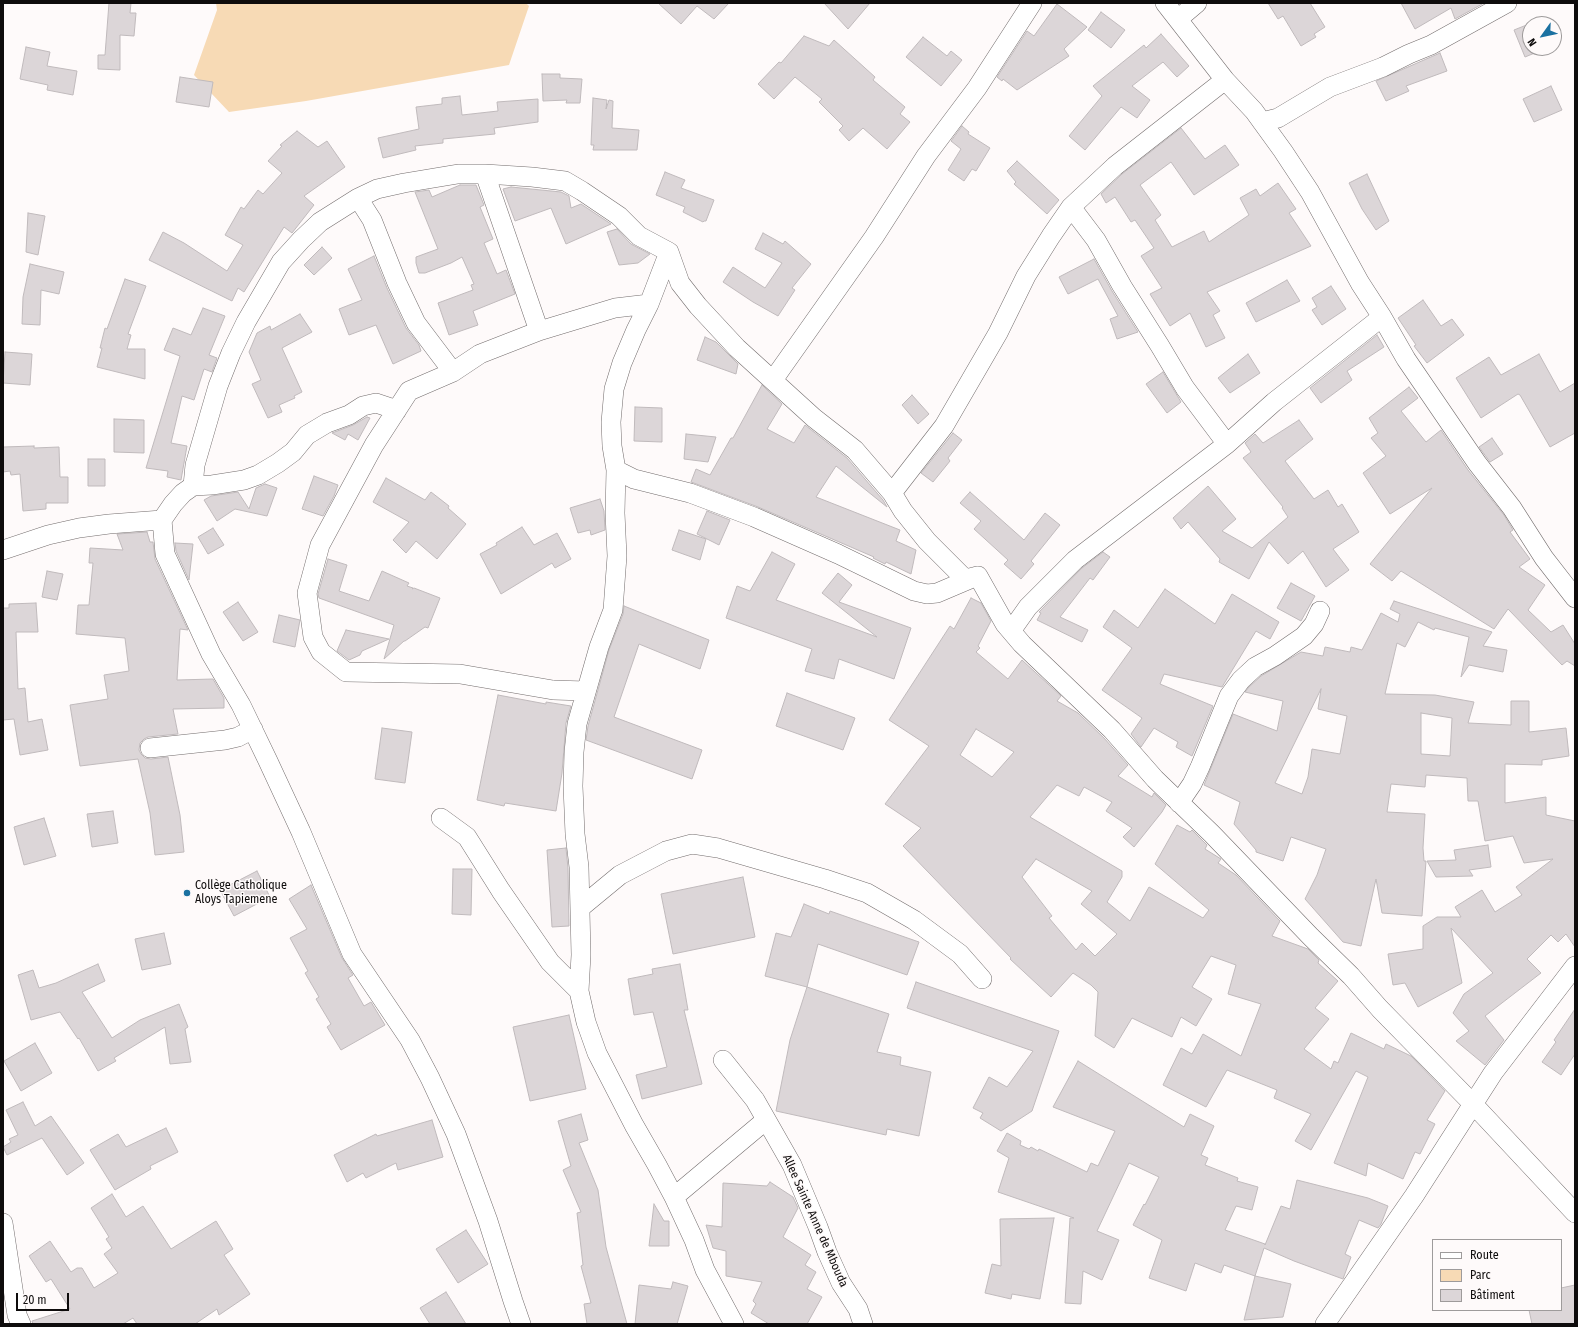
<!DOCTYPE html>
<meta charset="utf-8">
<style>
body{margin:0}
#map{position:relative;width:1578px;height:1327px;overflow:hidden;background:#fefafa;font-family:"Fira Sans Condensed",sans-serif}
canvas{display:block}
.frame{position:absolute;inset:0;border:4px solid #0e0c0c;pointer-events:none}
.legend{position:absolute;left:1432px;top:1239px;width:130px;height:72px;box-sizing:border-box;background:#fefafa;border:1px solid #9e9b9b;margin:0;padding:5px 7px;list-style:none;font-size:12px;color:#0e0c0c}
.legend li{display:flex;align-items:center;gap:8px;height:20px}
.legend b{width:20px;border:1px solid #9e9b9b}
.north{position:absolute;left:1522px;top:16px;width:40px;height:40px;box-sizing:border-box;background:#fefafa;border:1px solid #9e9b9b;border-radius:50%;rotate:237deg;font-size:11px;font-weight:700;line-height:16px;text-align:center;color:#0e0c0c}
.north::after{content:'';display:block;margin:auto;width:14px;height:18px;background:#1b71a1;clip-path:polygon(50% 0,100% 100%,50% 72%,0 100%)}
.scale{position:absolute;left:16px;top:1293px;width:53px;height:18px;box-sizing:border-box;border:2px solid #0e0c0c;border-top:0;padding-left:5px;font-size:12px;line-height:14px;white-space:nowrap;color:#0e0c0c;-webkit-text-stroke:3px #fefafa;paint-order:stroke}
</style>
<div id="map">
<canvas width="1578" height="1327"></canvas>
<div class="frame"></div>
<ul class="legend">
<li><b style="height:5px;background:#fff"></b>Route</li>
<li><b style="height:11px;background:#f7dab5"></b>Parc</li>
<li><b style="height:11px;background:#dcd6d8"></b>Bâtiment</li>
</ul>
<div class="north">N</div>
<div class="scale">20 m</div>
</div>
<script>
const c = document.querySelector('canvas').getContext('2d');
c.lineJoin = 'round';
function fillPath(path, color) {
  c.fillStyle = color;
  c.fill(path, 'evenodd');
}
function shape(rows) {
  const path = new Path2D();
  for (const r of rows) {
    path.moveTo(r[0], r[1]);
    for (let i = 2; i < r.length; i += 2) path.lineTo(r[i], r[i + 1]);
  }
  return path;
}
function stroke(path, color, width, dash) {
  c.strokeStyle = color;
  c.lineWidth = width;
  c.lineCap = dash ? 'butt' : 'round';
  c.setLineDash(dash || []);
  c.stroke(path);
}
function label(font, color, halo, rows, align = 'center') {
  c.font = font + ' "Fira Sans Condensed",sans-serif';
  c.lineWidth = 3;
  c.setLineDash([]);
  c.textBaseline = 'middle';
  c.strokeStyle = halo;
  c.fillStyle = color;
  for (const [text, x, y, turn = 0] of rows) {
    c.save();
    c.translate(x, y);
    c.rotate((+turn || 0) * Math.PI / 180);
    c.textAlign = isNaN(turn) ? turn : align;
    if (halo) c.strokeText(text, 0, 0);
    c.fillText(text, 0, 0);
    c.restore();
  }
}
fillPath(shape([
 [216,3,526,3,529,6,509,65,306,101,229,112,194,75,217,10]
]), '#f7dab5');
const building = shape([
 [109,3,131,3,130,13,136,13,134,36,120,35,120,70,98,69,98,55,105,55,109,3],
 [658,3,729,3,714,19,697,6,681,24,658,3],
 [824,3,870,3,848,29,824,3],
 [1268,3,1310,3,1325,27,1314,34,1316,37,1301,46,1283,16,1278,19,1268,3],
 [1401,3,1484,3,1455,19,1451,8,1415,29,1401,3],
 [1057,4,1087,27,1064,49,1069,56,1017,90,1003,79,1002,81,997,77,1027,31,1034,36,1057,4],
 [1101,12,1125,30,1111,48,1088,30,1101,12],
 [1539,20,1541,24,1530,24,1530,48,1547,48,1525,57,1514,30,1539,20],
 [1161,34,1189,66,1177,77,1163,62,1132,86,1150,100,1137,118,1121,107,1085,150,1069,136,1102,96,1093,86,1144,45,1146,48,1161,34],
 [804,36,829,46,834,40,875,77,873,80,905,107,900,114,910,122,887,149,863,128,849,141,839,130,843,126,819,102,822,99,795,77,774,99,758,84,779,62,781,63,804,36],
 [923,37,947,56,951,51,962,60,941,86,906,57,923,37],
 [26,47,50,52,47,66,77,71,73,95,47,90,48,85,20,79,26,47],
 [1440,53,1447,71,1406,86,1409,91,1386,101,1376,81,1440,53],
 [542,74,560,74,560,78,582,79,580,103,566,103,567,100,543,101,542,74],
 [180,77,213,82,209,107,176,102,180,77],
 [1551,86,1562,110,1534,122,1523,99,1551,86],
 [460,96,462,115,498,111,497,102,538,99,538,122,494,128,495,134,443,139,443,143,415,146,416,150,383,158,378,138,419,129,416,107,442,104,442,98,460,96],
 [593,98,607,100,606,109,609,100,613,101,612,128,639,130,637,150,593,150,594,145,591,145,593,98],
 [962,126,969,132,968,134,990,148,976,171,972,169,964,181,948,170,961,149,951,141,962,126],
 [1181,128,1205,159,1225,145,1239,165,1194,195,1171,162,1140,185,1161,215,1155,220,1172,247,1204,231,1209,242,1249,215,1240,198,1256,189,1260,196,1278,183,1296,209,1289,213,1311,246,1207,292,1220,311,1213,315,1225,338,1206,347,1190,313,1170,326,1150,294,1162,288,1141,256,1154,248,1135,220,1131,222,1115,197,1106,203,1101,194,1122,174,1181,128],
 [297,131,318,147,327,141,345,167,304,196,314,205,292,233,284,227,244,292,238,288,232,301,149,260,163,232,184,243,227,271,243,245,225,235,241,207,244,209,258,190,263,194,282,173,268,161,282,146,280,145,297,131],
 [1017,161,1059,200,1047,214,1014,184,1016,182,1007,171,1017,161],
 [665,172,685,180,681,188,714,200,706,221,704,221,703,222,683,212,685,207,656,195,665,172],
 [1367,174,1389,221,1376,230,1362,209,1349,183,1367,174],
 [460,185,476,185,484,205,480,207,493,239,484,243,497,274,506,270,515,294,473,311,478,325,449,335,438,303,473,290,471,285,474,284,462,257,451,263,425,273,419,273,416,263,416,257,438,249,415,192,429,190,432,197,460,185],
 [511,187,561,192,569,196,571,208,581,204,611,224,566,244,551,208,515,221,503,189,511,187],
 [28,213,45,216,38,255,26,252,28,213],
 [617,229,631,244,650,254,638,263,619,265,607,232,617,229],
 [763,233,783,244,785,241,811,264,792,288,795,290,778,316,753,302,723,282,733,267,765,288,782,263,755,249,763,233],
 [322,247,332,258,314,275,304,265,322,247],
 [374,256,387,288,406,328,419,345,421,351,393,364,376,325,349,335,339,309,362,300,348,269,374,256],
 [1094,259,1112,291,1138,332,1117,339,1110,319,1118,316,1098,279,1068,294,1059,277,1094,259],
 [30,264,64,272,59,294,41,290,40,325,22,324,23,297,30,264],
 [125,279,146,286,128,334,131,335,127,349,145,349,145,379,97,367,102,348,100,348,105,328,107,329,125,279],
 [1287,280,1300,301,1256,322,1246,303,1287,280],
 [1331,286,1346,309,1322,325,1312,310,1317,307,1312,298,1331,286],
 [1423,300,1441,326,1452,319,1464,335,1427,363,1414,346,1416,345,1398,318,1423,300],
 [203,308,225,316,209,355,217,358,212,372,204,369,194,400,182,396,171,443,187,446,181,480,167,477,168,471,146,468,180,356,164,350,173,328,191,335,203,308],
 [300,314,312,332,282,348,302,392,294,396,295,398,279,405,282,412,268,418,252,384,261,380,249,352,257,333,270,326,271,330,300,314],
 [1377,335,1384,347,1347,371,1352,380,1321,403,1310,388,1377,335],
 [705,337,716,342,738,364,736,374,697,360,705,337],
 [5,352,32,354,30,385,3,383,5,352],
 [1248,354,1260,373,1230,393,1218,378,1248,354],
 [1539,354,1560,392,1575,383,1575,433,1550,447,1520,395,1518,394,1481,418,1456,378,1489,357,1501,375,1539,354],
 [1163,372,1181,402,1167,413,1146,384,1163,372],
 [762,385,782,404,767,429,794,443,805,425,847,458,883,500,887,507,836,466,816,497,900,530,896,541,916,550,911,574,886,562,885,564,873,558,874,557,758,507,691,482,696,469,710,475,731,438,733,438,762,385],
 [1409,387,1418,398,1401,411,1426,442,1441,430,1468,470,1504,515,1513,530,1510,532,1530,559,1519,567,1545,585,1528,610,1551,632,1563,625,1575,644,1575,666,1567,661,1562,665,1508,609,1494,629,1401,571,1392,581,1370,564,1432,488,1390,514,1363,473,1386,456,1371,438,1378,433,1369,418,1409,387],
 [912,395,929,414,918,424,902,405,912,395],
 [635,407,662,408,662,442,634,441,635,407],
 [367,417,370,418,358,440,348,434,345,440,332,433,353,425,367,417],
 [114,419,144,420,144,453,114,452,114,419],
 [1299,420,1313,439,1285,461,1314,499,1328,490,1338,507,1342,504,1359,532,1333,549,1349,570,1326,587,1303,551,1288,564,1269,542,1249,579,1219,562,1220,559,1188,522,1181,529,1173,518,1208,486,1236,519,1222,531,1252,548,1288,517,1282,508,1283,507,1243,458,1251,452,1245,443,1255,434,1263,443,1299,420],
 [953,433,962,440,948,458,950,461,933,482,921,473,953,433],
 [686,434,716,437,708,462,684,459,686,434],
 [1492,438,1503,454,1490,462,1479,447,1492,438],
 [34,446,34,448,59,447,60,477,68,477,68,503,46,503,46,509,23,511,20,474,11,475,10,471,3,472,3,447,34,446],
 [88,459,105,459,105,486,88,486,88,459],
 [314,476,338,485,334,496,323,516,302,509,314,476],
 [386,478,425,500,431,492,449,506,448,508,466,524,437,559,416,541,406,553,393,540,409,522,373,502,386,478],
 [265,484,277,488,267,516,235,509,217,521,204,500,211,496,238,492,249,509,256,488,265,484],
 [970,492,1024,540,1045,513,1060,525,1031,561,1034,564,1021,579,1004,564,1008,560,974,529,981,521,960,503,970,492],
 [600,499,604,511,605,530,591,535,590,530,578,533,570,508,600,499],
 [707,511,730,520,719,545,697,534,707,511],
 [522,527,534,545,557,533,571,559,555,568,552,563,501,594,480,554,497,545,496,543,522,527],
 [213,528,224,545,208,554,198,537,213,528],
 [679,530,706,539,700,560,672,550,679,530],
 [147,532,150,542,153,542,155,559,188,630,180,629,177,680,213,679,224,698,224,708,173,709,178,734,148,737,144,739,140,743,139,750,141,754,145,758,151,759,168,757,180,815,184,852,155,855,150,813,138,759,80,766,70,705,108,699,104,675,129,671,125,638,76,634,78,605,89,605,93,563,89,563,90,548,123,550,117,534,147,532],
 [175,543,193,544,189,580,176,551,175,543],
 [772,552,795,564,776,600,877,637,822,593,838,573,852,585,839,602,911,628,894,679,839,659,834,679,805,671,812,649,726,618,737,586,750,591,772,552],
 [1103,552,1110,557,1093,580,1090,578,1060,617,1088,630,1082,642,1037,620,1041,613,1039,612,1082,568,1103,552],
 [328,559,347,565,339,591,369,601,382,571,409,583,407,586,413,588,412,589,414,588,440,598,428,628,425,627,405,641,404,641,384,659,394,625,319,598,318,594,328,559],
 [47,571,63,574,57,600,42,597,47,571],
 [1291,583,1315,596,1301,621,1277,608,1291,583],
 [1165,589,1215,624,1232,594,1279,622,1270,639,1256,631,1222,687,1164,674,1160,684,1213,706,1192,756,1176,747,1178,742,1154,728,1141,747,1131,734,1142,718,1102,690,1132,648,1103,627,1114,610,1138,628,1165,589],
 [971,598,981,603,991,621,978,646,980,648,976,652,1008,679,1022,660,1061,696,1057,701,1078,713,1104,738,1128,765,1118,776,1152,797,1154,793,1166,805,1162,812,1134,847,1123,837,1132,828,1106,811,1112,802,1084,787,1079,796,1057,785,1030,817,1122,871,1122,877,1107,902,1130,921,1149,887,1203,918,1209,910,1155,864,1177,825,1190,832,1192,830,1207,845,1205,849,1221,859,1218,863,1236,875,1280,921,1272,936,1308,949,1319,960,1318,963,1338,981,1315,1008,1329,1019,1304,1049,1331,1069,1334,1061,1338,1063,1351,1033,1384,1049,1386,1044,1411,1056,1445,1091,1427,1120,1435,1124,1420,1154,1415,1152,1403,1179,1368,1163,1366,1176,1334,1163,1368,1077,1356,1071,1311,1150,1295,1141,1311,1114,1274,1098,1277,1090,1227,1070,1206,1107,1163,1085,1181,1048,1192,1054,1203,1034,1241,1056,1261,1004,1228,994,1236,965,1211,956,1192,987,1212,999,1196,1026,1181,1017,1172,1037,1132,1018,1114,1048,1095,1036,1098,992,1091,985,1073,973,1051,997,1010,959,1011,958,903,846,921,828,885,804,929,746,889,720,950,626,954,629,971,598],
 [976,729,1014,752,992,777,960,755,976,729],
 [1036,859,1092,891,1081,904,1117,934,1095,956,1082,943,1076,950,1049,918,1052,916,1022,877,1036,859],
 [1394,601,1492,632,1483,646,1507,650,1503,672,1469,665,1461,677,1469,637,1435,628,1434,630,1418,622,1405,647,1397,643,1385,694,1435,695,1474,702,1468,723,1511,725,1511,701,1529,701,1529,732,1566,728,1569,756,1542,760,1542,765,1505,764,1505,803,1546,797,1546,815,1575,821,1575,947,1566,934,1558,942,1551,935,1527,959,1541,973,1485,1016,1504,1040,1485,1065,1456,1041,1469,1031,1453,1013,1464,994,1493,973,1451,928,1462,983,1418,1007,1405,983,1393,985,1388,954,1423,949,1423,926,1437,917,1461,917,1455,907,1482,890,1495,912,1522,895,1516,887,1553,859,1524,863,1513,836,1485,841,1478,801,1468,801,1467,778,1426,775,1425,787,1391,784,1387,812,1425,814,1423,848,1424,861,1426,861,1422,916,1382,913,1376,879,1361,946,1343,942,1305,899,1317,875,1326,849,1291,837,1283,861,1256,852,1256,850,1234,824,1240,802,1204,785,1233,714,1277,731,1283,701,1245,692,1249,687,1261,676,1301,652,1323,656,1325,647,1350,652,1351,647,1362,650,1381,613,1398,622,1400,614,1390,609,1394,601],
 [1321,689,1318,709,1347,716,1340,754,1312,749,1308,777,1302,794,1275,783,1321,689],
 [1421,713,1452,718,1450,756,1421,754,1421,713],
 [238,602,258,632,243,641,223,612,238,602],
 [36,603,38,632,16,632,18,689,25,688,28,722,42,719,48,750,20,755,14,719,3,720,3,608,9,608,9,604,36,603],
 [624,606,709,640,700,669,639,644,614,717,702,750,692,779,586,740,588,726,609,650,623,614,624,606],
 [279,615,300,620,295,647,273,642,279,615],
 [346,630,389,639,362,651,360,655,349,660,337,651,346,630],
 [787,693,855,718,843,750,776,726,787,693],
 [498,695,546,704,546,702,571,706,566,723,562,773,556,811,505,803,504,806,477,800,498,695],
 [382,728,412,732,405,783,375,779,382,728],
 [113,811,118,843,92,847,87,814,113,811],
 [44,818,56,856,24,865,14,827,44,818],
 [1488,845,1491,867,1469,870,1473,876,1436,877,1427,861,1456,860,1454,850,1488,845],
 [566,848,568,868,569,926,552,927,547,850,566,848],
 [453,869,472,869,471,915,452,914,453,869],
 [257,871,270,897,234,916,220,890,257,871],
 [743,877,755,937,673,954,661,894,743,877],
 [311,885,342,958,353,975,348,978,364,1006,371,1002,385,1025,341,1050,327,1027,331,1024,316,999,319,997,305,973,308,971,290,938,307,929,289,899,311,885],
 [804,904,829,914,830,911,919,942,907,975,818,944,807,987,765,976,776,933,791,937,804,904],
 [164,933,171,964,142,970,135,939,164,933],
 [98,964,105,981,82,992,112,1038,140,1020,179,1004,188,1027,185,1029,191,1062,170,1064,165,1027,114,1058,116,1061,98,1071,79,1038,78,1039,60,1012,31,1020,18,975,33,970,39,988,56,983,98,964],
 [680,964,688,1010,684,1010,702,1084,642,1099,636,1075,667,1067,653,1012,634,1015,628,979,653,974,652,969,680,964],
 [916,982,1059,1031,1032,1111,1001,1131,980,1118,983,1113,973,1108,989,1077,1007,1087,1033,1051,907,1008,916,982],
 [807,987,889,1014,877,1052,901,1057,900,1065,931,1072,919,1136,887,1129,886,1135,776,1111,790,1040,807,987],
 [1575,1009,1575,1054,1561,1075,1542,1062,1556,1042,1554,1040,1575,1009],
 [569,1015,586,1089,530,1101,513,1027,569,1015],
 [35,1043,52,1073,21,1091,4,1061,35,1043],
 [1078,1061,1184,1127,1190,1114,1214,1126,1201,1155,1208,1158,1205,1165,1238,1178,1237,1181,1258,1187,1252,1210,1236,1206,1225,1230,1265,1244,1265,1245,1281,1206,1290,1209,1297,1180,1368,1198,1388,1206,1381,1224,1378,1228,1359,1220,1345,1254,1351,1257,1343,1279,1294,1261,1264,1248,1255,1276,1224,1265,1221,1273,1195,1263,1186,1291,1149,1278,1162,1240,1133,1225,1144,1204,1145,1205,1159,1177,1129,1163,1097,1231,1119,1240,1102,1280,1083,1271,1081,1304,1065,1303,1070,1218,1074,1218,998,1192,1009,1158,997,1151,1007,1133,1021,1141,1020,1145,1029,1149,1031,1147,1038,1151,1039,1149,1087,1172,1091,1163,1098,1166,1115,1131,1053,1107,1078,1061],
 [23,1102,35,1126,51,1116,84,1163,67,1175,42,1138,7,1155,3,1147,11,1142,9,1139,18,1135,6,1110,23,1102],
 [581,1114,588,1140,579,1143,598,1190,606,1247,627,1324,587,1324,584,1304,591,1303,581,1266,583,1265,577,1213,581,1212,563,1170,571,1166,558,1121,581,1114],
 [432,1120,443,1157,398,1170,396,1163,366,1178,363,1173,347,1182,334,1155,376,1134,377,1136,432,1120],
 [166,1128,178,1152,150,1166,151,1169,115,1190,90,1150,118,1134,126,1147,166,1128],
 [770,1182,793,1197,798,1208,783,1237,811,1255,805,1265,816,1272,807,1289,822,1297,807,1324,769,1324,751,1313,756,1304,753,1301,762,1282,726,1276,726,1251,713,1248,706,1225,722,1227,723,1183,767,1186,770,1182],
 [112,1194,126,1217,143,1206,171,1249,216,1221,233,1249,224,1255,250,1294,219,1315,217,1309,195,1324,137,1324,133,1318,123,1324,33,1324,32,1321,70,1309,51,1279,46,1282,29,1256,50,1241,71,1272,77,1268,82,1268,94,1288,118,1273,104,1254,112,1248,106,1239,109,1237,91,1208,112,1194],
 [654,1204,664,1221,669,1221,669,1246,649,1246,654,1204],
 [1054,1218,1040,1299,1012,1294,1011,1299,985,1293,992,1264,1001,1266,1000,1219,1054,1218],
 [466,1230,488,1264,458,1283,436,1249,466,1230],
 [1255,1276,1291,1284,1283,1317,1244,1320,1255,1276],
 [673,1282,688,1286,677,1324,635,1324,639,1285,671,1289,673,1282],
 [1575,1285,1575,1324,1532,1324,1529,1310,1561,1310,1561,1288,1575,1285],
 [446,1292,466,1324,430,1324,420,1308,446,1292]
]);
fillPath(building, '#dcd6d8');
stroke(building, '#c0babc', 1);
const minor = shape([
 [1165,3,1225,80,1254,111,1283,151,1310,192,1360,283,1382,317,1406,359,1477,463,1512,508,1544,558,1575,598],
 [1178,19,1197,3],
 [1262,122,1278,118,1330,87,1383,67,1409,54,1431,45,1507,3],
 [485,174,539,331],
 [358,198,372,220,397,283,416,323,453,372],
 [1071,207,1096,240,1122,286,1160,346,1185,388,1227,444],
 [669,252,649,304,636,330,622,363,614,389,611,422,612,446,616,470,615,513,617,556,613,610,599,647,577,724,574,752,573,786,575,834,579,867,581,955,579,991,586,1022,597,1053,634,1125,657,1165,674,1197,694,1240,705,1270,734,1324],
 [773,380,874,237,926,156,977,88,1032,3],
 [616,470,634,479,690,493,754,517,838,554,914,591,927,594,937,593,977,576],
 [193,486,212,485,244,480,258,475,278,463,293,452,307,435,327,423,349,415,363,406,376,403,397,410],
 [892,493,944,426,998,333,1026,276,1051,236,1071,207,1115,166,1225,80],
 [3,550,48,535,79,528,109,524,162,520],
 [1011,631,1028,607,1075,560,1227,444,1274,402,1382,317],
 [586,691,553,690,460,674,346,672,321,652,313,637,307,593,320,545,374,445,409,391,453,372,480,354,539,331,615,308,649,304],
 [150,748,225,740,238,737,253,729],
 [1179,803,1192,784,1200,767,1229,696,1241,680,1255,667,1275,656,1304,636,1314,624,1320,611],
 [441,818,467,837,501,891,550,962,579,991],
 [580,908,620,875,666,851,692,844,718,848,825,879,867,893,914,920,960,954,982,979],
 [723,1060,755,1100,792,1165,818,1227,827,1252,841,1283,858,1309,863,1324],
 [674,1197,766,1120],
 [3,1223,17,1315,21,1324],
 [521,1324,513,1301,488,1221,456,1134,430,1078,410,1040,352,954,301,832,268,761,241,705,211,654,165,554,162,520,173,504,183,493,193,486,195,465,218,386,231,353,246,322,281,262,301,240,320,222,358,198,377,189,404,183,458,174,485,174,532,177,565,181,582,191,619,216,639,236,669,252,680,283,698,306,737,348,814,418,855,450,892,493,903,511,927,541,965,579,978,576,1005,624,1022,644,1112,730,1155,779,1212,834,1311,937,1351,976,1380,1009,1473,1104,1575,1213],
 [1325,1324,1414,1196,1493,1073,1575,966]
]);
stroke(minor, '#736d6d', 20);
stroke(minor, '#fff', 19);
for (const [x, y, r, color] of [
 [187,893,4,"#1b71a1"]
]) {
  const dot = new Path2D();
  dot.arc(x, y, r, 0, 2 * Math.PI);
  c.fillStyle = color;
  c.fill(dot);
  stroke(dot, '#fefafa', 1.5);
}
label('12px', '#0e0c0c', '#fefafa', [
 ["Collège Catholique",195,886],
 ["Aloys Tapiemene",195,900]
], 'left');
label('12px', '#0e0c0c', '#fefafa', [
 ["Allee Sainte Anne de Mbouda",815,1221,66]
]);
</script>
